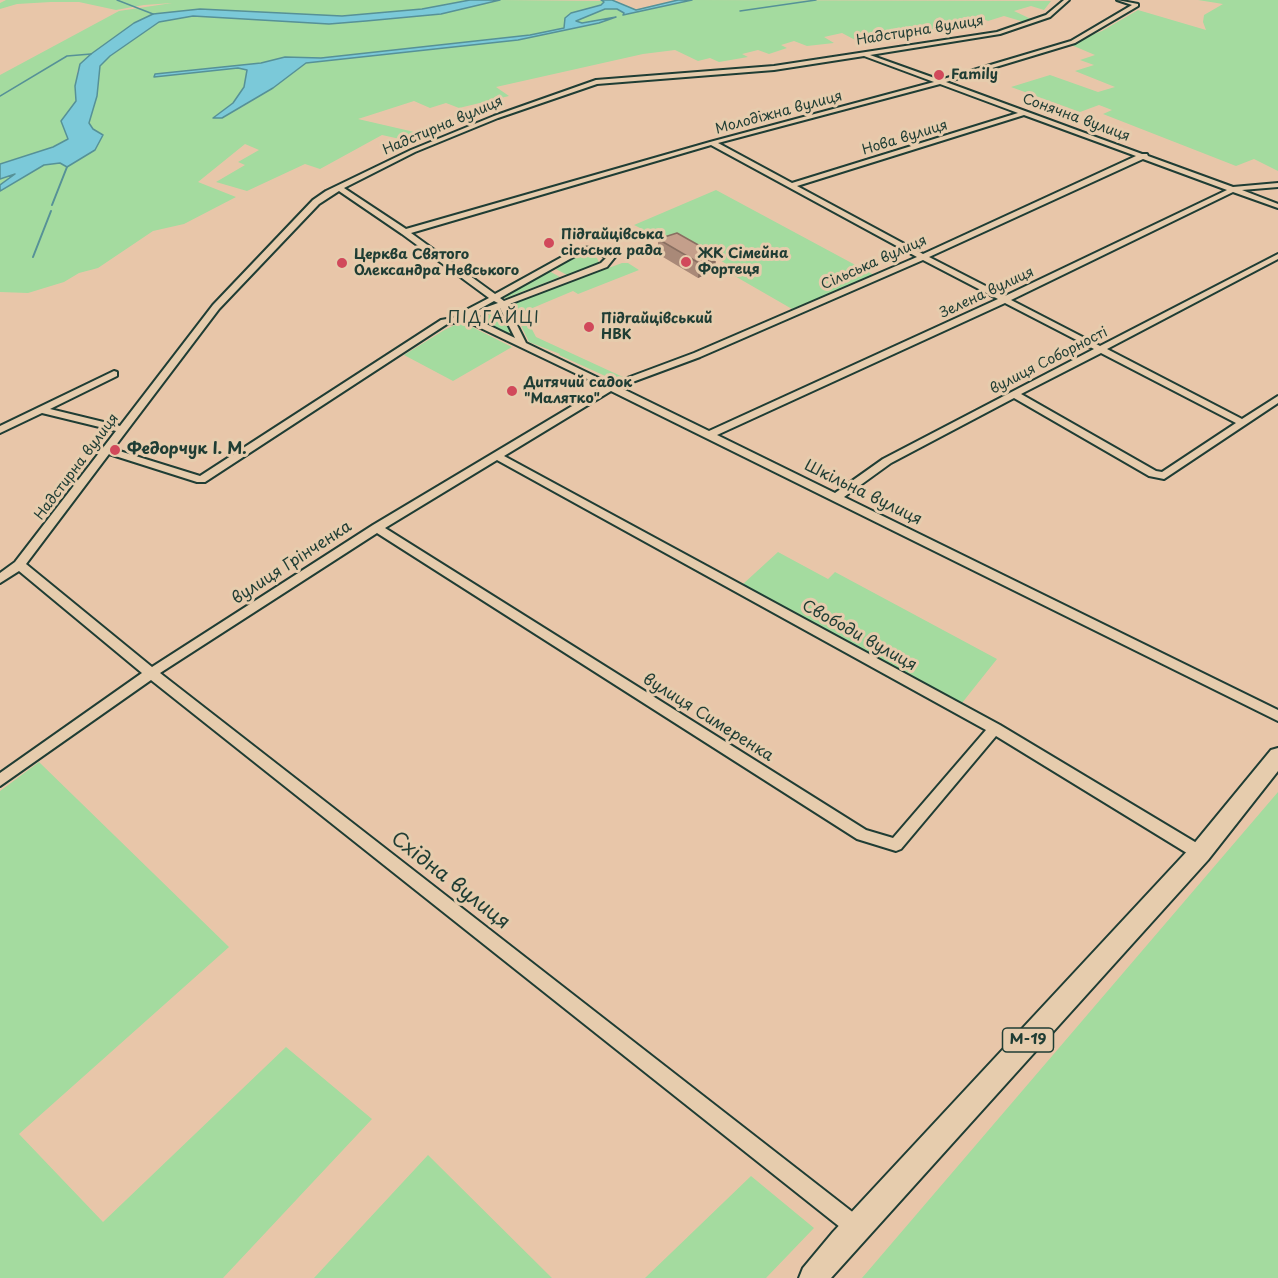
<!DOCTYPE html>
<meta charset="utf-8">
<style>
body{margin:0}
canvas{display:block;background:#e8c6a9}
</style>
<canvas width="1278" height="1278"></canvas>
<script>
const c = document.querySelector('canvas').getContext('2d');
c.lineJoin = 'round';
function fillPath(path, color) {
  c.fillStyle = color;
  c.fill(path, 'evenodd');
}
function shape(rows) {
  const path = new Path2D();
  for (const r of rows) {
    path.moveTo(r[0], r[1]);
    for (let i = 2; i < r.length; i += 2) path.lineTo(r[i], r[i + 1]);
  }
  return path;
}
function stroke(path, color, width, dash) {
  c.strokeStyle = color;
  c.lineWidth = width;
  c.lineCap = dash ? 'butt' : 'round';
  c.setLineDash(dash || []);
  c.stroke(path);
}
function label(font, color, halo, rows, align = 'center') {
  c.font = font + ' "Playpen Sans",sans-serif';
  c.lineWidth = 6;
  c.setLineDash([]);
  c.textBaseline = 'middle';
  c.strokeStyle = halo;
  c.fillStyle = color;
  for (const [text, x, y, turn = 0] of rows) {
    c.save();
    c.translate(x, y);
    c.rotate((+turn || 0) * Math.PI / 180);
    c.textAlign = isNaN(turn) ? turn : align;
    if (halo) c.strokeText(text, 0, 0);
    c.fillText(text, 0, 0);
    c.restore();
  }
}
fillPath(shape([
 [6,0,470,0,422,9,342,16,200,9,153,14,77,71,76,101,61,121,68,139,53,147,0,164,0,75,119,11,172,3,144,5,116,10,79,2,51,2,17,4,0,9,0,3],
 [500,0,604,1,601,5,571,13,565,18,564,28,530,35,320,58,285,57,261,63,155,74,154,76,238,68,247,70,244,87,233,103,214,117,242,107,273,88,306,63,518,40,615,18,582,23,576,21,605,9,617,9,624,13,623,15,692,0,1051,1,1044,10,1031,6,1014,11,1031,19,1024,22,1004,16,988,21,978,17,933,27,937,29,859,42,842,33,824,37,834,43,807,46,794,41,781,45,787,48,769,54,758,50,742,54,748,57,719,62,710,58,698,61,675,50,643,54,496,87,509,96,459,108,446,103,430,108,414,101,358,119,423,134,409,141,382,135,320,169,305,164,247,191,216,182,245,165,238,162,259,150,245,144,198,182,236,197,184,224,153,231,98,268,79,273,64,282,28,293,0,292,0,175,58,154,89,123,97,96,100,66,110,56,159,22,193,16,329,24,366,21,441,14],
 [1198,0,1278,0,1278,171,1254,159,1236,166,1103,114,1112,110,1099,105,1080,112,1011,87,1050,75,1098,92,1115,87,1075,71,1094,65,1080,60,1095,55,1069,44,1102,31,1138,10,1206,30,1203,22,1204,15,1223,4],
 [716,190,874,275,792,309,733,275,740,272,679,236,666,241,634,225],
 [582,253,597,258,599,263,567,275,554,268],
 [622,263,628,263,639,270,578,294,573,291,523,312,536,337,623,377,614,380,559,355,560,354,529,342,513,309,515,303],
 [549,271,560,277,506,298,502,296],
 [494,309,500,310,511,332,508,333,481,321,481,315],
 [457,324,466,324,512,347,453,381,404,355,446,329],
 [778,552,828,579,835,572,997,659,962,703,743,584],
 [39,762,229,947,19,1134,103,1222,286,1047,372,1119,223,1278,0,1278,0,791],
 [1278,792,1278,1278,862,1278,868,1271],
 [428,1155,552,1278,314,1278],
 [751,1176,814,1228,766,1278,645,1278]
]), '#a4db9f');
const water = shape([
 [470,0,500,0,441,14,366,21,329,24,193,16,159,22,110,56,100,66,97,96,89,123,93,129,103,135,95,150,67,167,60,163,44,165,0,191,0,185,15,174,0,179,0,164,53,147,68,139,61,121,76,101,75,86,80,64,91,54,134,23,153,14,200,9,342,16,422,9,470,0],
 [601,0,612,0,636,10,678,0,692,0,623,15,624,13,617,9,605,9,576,21,582,23,616,17,599,23,518,40,306,63,273,88,222,118,213,118,233,103,244,87,247,70,238,68,154,77,155,74,261,63,285,57,321,58,530,35,564,28,565,18,571,13,601,5,604,2,601,0]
]);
fillPath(water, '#7bc9d9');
stroke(water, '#569197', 1.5);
stroke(shape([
 [117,0,153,14],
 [740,11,816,0],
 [0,96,67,56,91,54]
]), '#569197', 1.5);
stroke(shape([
 [52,205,67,167],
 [33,257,51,211]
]), '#569197', 2);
const minor = shape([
 [1064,0,1069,0,1050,17,1000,34,870,55,940,80,1071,41,1132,5,1117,0,1138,4,1138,6,1075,43,946,82,1142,154,1147,154,1148,156,1233,187,1278,183,1278,187,1242,190,1278,204,1278,208,1233,192,1011,300,1100,346,1278,254,1278,259,1107,349,1242,419,1278,396,1278,403,1164,479,1149,476,1014,398,891,463,844,497,1278,710,1278,721,611,391,504,456,1000,725,1205,848,1207,853,1205,858,1200,859,1195,858,996,736,901,849,896,851,857,839,377,533,160,673,864,1221,866,1228,864,1235,857,1237,850,1235,151,680,0,786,0,773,142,673,19,571,0,583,0,573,15,562,116,431,42,413,0,433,0,426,114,371,117,372,117,376,50,409,120,426,213,305,313,200,326,191,411,150,494,116,596,80,774,66,997,32,1046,15,1064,0],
 [864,56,934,82,710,142,406,229,344,188,415,152,498,118,597,84,774,70,864,56],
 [940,84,1018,113,792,183,718,143,940,84],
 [1024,115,1136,156,923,254,797,186,1024,115],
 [711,145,917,257,694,353,611,384,526,343,507,305,607,267,615,257,614,255,601,249,580,247,495,294,411,233,711,145],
 [1143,159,1227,190,1005,296,929,257,1143,159],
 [339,191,402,234,489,298,468,309,464,316,441,320,200,476,113,449,219,309,319,204,339,191],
 [584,251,599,253,606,258,601,263,504,301,500,298,584,251],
 [923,260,998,299,709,431,619,387,700,357,923,260],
 [494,301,498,303,476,311,494,301],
 [1005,303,1094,349,883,459,835,493,717,435,1005,303],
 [500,308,515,338,474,318,500,308],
 [466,321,604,387,373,525,152,667,26,564,109,454,197,482,205,482,447,324,466,321],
 [1101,353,1236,423,1162,472,1156,471,1021,394,1101,353],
 [497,460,986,730,893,838,866,830,385,528,497,460]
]);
const highway = shape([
 [1278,748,1278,771,1208,860,831,1278,799,1278,803,1268,833,1232,1192,846,1271,750,1278,748]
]);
stroke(minor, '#1f3d34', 4);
stroke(highway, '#1f3d34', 4);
fillPath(minor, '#e6ccad');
fillPath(highway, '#e6ccad');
fillPath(shape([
 [658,239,716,255,715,270,698,278,658,254]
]), '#a98978');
fillPath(shape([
 [716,255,715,270,698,278,699,263]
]), '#896f61');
const building = shape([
 [677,233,716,255,699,263,658,239,677,233]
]);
fillPath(building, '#c49f8b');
stroke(building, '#896f61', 1.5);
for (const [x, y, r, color] of [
 [939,75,6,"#d1495b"],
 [549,243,6,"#d1495b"],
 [686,262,6,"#d1495b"],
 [342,263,6,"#d1495b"],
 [589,327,6,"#d1495b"],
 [512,391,6,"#d1495b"],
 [115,450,6,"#d1495b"]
]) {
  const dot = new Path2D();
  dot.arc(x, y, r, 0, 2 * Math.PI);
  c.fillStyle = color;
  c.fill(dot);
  stroke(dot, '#e6ccad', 2);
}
label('14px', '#1f3d34', '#e6ccad', [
 ["Надстирна вулиця",920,31,-9],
 ["Молодіжна вулиця",779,113,-15],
 ["Сонячна вулиця",1076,118,20],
 ["Надстирна вулиця",443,126,-23],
 ["Нова вулиця",905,138,-17],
 ["Сільська вулиця",874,263,-24],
 ["Зелена вулиця",987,293,-25],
 ["вулиця Соборності",1049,361,-27],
 ["Надстирна вулиця",77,467,-53]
]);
label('bold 14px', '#1f3d34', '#e6ccad', [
 ["Family",951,75],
 ["Підгайцівська",561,235],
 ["сісьська рада",561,251],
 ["ЖК Сімейна",698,254],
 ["Фортеця",698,270],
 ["Церква Святого",354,255],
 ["Олександра Невського",354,271],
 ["Підгайцівський",601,319],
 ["НВК",601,335],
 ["Дитячий садок",524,383],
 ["\"Малятко\"",524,399]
], 'left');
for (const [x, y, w] of [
 [1028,1040,51]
]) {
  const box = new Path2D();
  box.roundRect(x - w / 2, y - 12, w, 24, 4.5);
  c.fillStyle = '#e6ccad';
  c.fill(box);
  stroke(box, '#1f3d34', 1.5);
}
label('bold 15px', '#1f3d34', null, [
 ["М-19",1028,1040]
]);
c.letterSpacing = '1.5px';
label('16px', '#1f3d34', '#e6ccad', [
 ["ПІДГАЙЦІ",494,319]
]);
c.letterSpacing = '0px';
label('bold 16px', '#1f3d34', '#e6ccad', [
 ["Федорчук І. М.",127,450]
], 'left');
label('16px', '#1f3d34', '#e6ccad', [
 ["Шкільна вулиця",863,493,26],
 ["вулиця Грінченка",292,563,-33],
 ["Свободи вулиця",859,636,29],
 ["вулиця Симеренка",708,718,32]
]);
label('20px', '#1f3d34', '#e6ccad', [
 ["Східна вулиця",450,881,38]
]);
</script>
